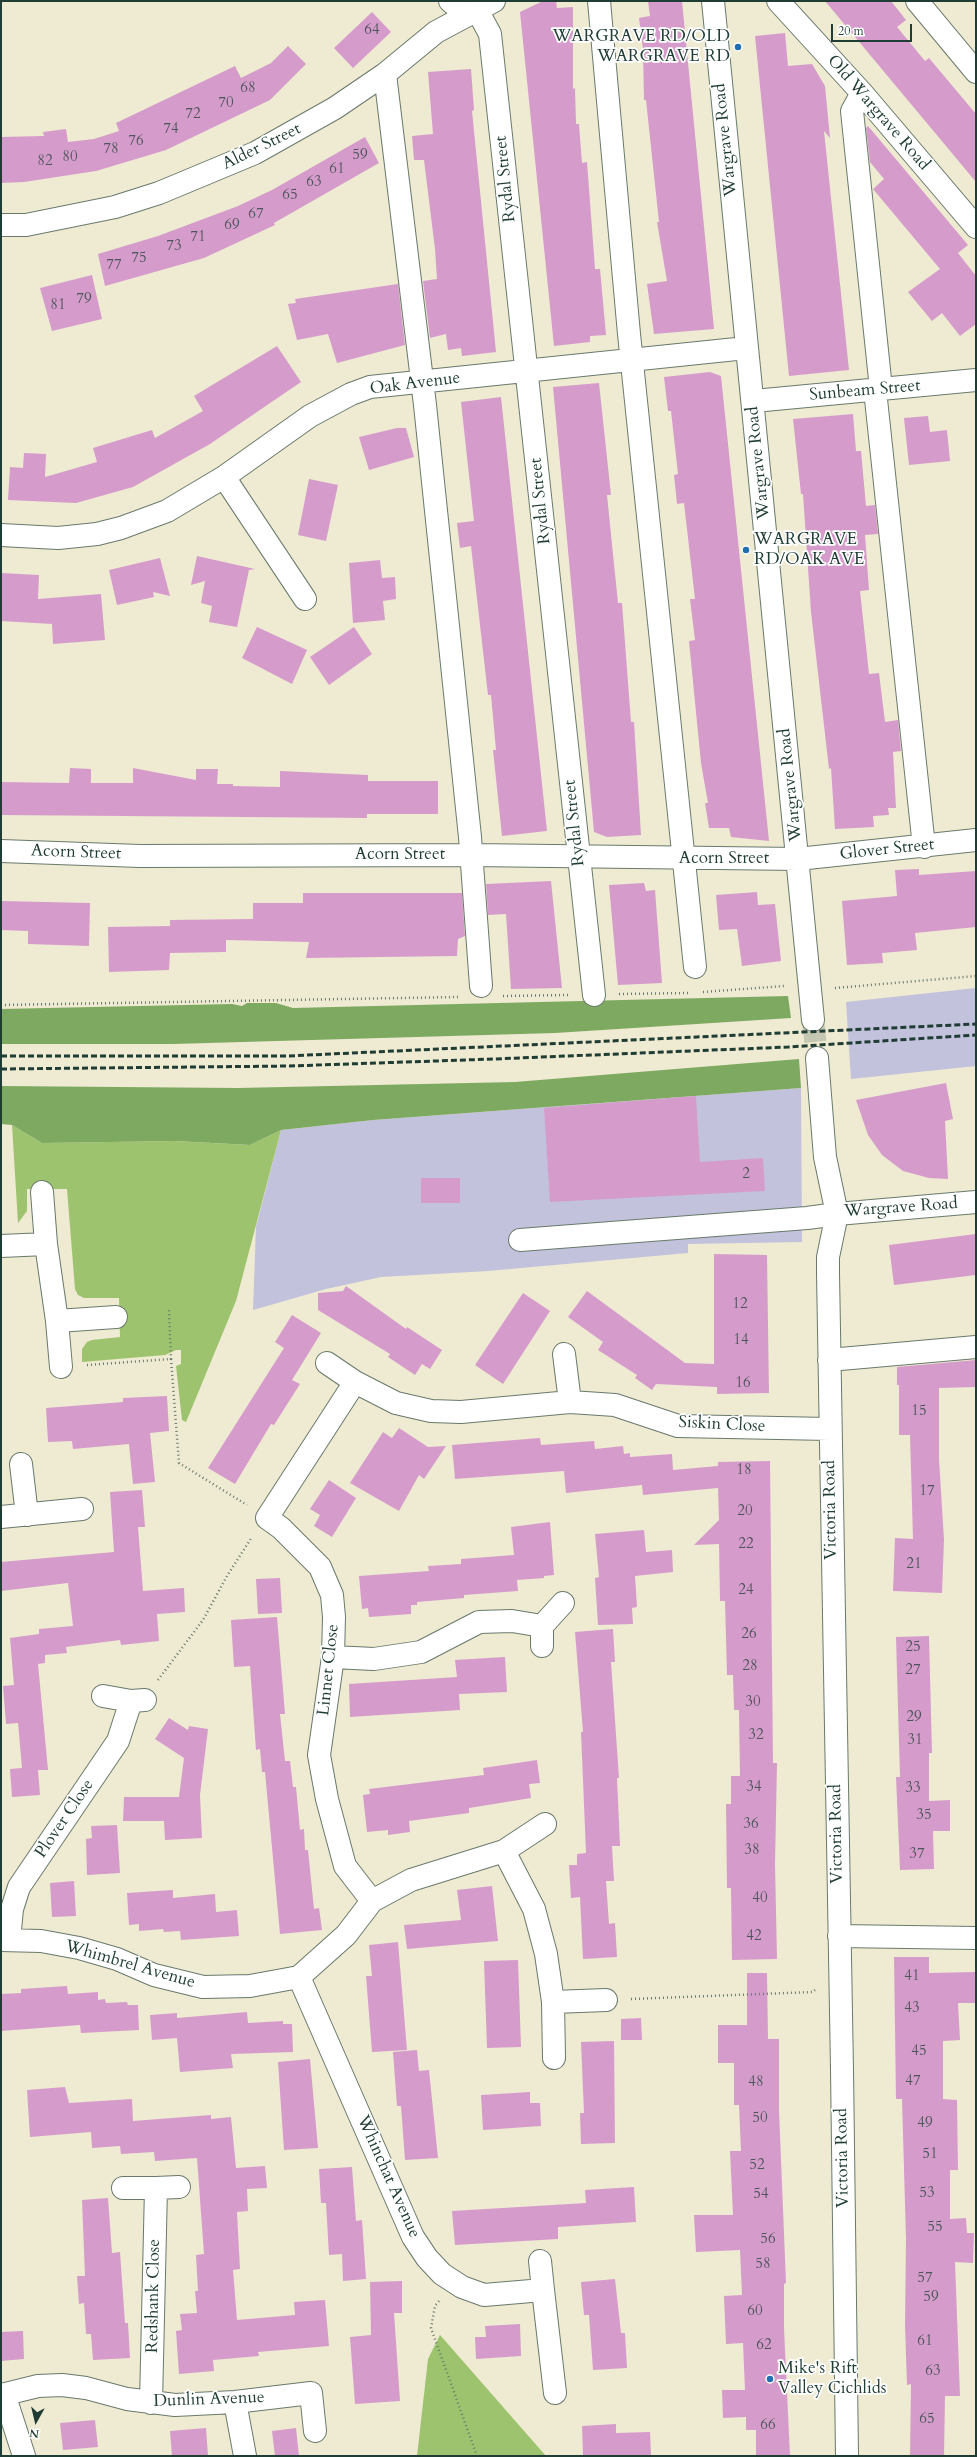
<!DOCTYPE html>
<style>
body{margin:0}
#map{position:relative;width:977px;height:2457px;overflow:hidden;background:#efead2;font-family:Cardo,serif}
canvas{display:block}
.frame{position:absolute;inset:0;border:2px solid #1f3d34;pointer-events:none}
.north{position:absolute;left:16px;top:2401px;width:40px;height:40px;-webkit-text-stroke:3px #fff;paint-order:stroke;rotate:188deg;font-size:11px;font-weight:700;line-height:16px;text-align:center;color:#1f3d34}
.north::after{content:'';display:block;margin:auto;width:14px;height:18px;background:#1f3d34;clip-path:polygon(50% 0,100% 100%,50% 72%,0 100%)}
.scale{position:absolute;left:831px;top:24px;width:81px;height:18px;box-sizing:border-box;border:2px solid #1f3d34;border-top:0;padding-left:5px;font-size:12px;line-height:14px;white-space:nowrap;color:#1f3d34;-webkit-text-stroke:3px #fff;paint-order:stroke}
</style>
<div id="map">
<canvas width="977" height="2457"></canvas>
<div class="frame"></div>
<div class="north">N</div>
<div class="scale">20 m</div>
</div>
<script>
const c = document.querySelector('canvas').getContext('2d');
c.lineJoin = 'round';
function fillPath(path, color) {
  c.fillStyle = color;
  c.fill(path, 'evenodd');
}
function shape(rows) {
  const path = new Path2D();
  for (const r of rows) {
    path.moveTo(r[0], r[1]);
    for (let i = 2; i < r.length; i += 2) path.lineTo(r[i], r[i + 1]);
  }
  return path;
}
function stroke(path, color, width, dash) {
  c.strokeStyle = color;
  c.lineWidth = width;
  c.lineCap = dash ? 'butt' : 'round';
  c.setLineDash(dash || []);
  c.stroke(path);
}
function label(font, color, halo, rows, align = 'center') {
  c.font = font + ' Cardo,serif';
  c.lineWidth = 3.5;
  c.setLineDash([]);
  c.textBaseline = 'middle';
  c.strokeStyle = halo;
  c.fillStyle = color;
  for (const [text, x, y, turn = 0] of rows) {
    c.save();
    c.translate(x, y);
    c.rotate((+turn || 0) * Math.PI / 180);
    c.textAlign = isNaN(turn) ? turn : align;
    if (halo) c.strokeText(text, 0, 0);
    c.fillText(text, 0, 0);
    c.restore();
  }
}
fillPath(shape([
 [976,988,976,1066,851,1079,846,1002],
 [801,1088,802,1242,688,1244,688,1253,488,1271,381,1277,326,1289,253,1310,256,1227,281,1130,373,1120]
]), '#c2c2dc');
fillPath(shape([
 [12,1125,42,1143,173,1141,250,1145,281,1130,236,1301,186,1422,182,1420,176,1366,181,1364,181,1350,176,1350,165,1355,82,1362,82,1349,87,1342,92,1340,120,1337,119,1298,84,1298,78,1295,75,1289,67,1189,27,1189,27,1211,18,1223],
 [440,2335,546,2456,417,2456,428,2359]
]), '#9ec36e');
fillPath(shape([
 [788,996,791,1018,555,1033,173,1044,1,1044,1,1009,232,1004,242,1006,247,1003,276,1003,293,1008],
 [799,1059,801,1088,373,1120,281,1130,250,1145,175,1141,42,1143,12,1125,1,1124,1,1086,238,1088,515,1082]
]), '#7ea961');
fillPath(shape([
 [543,1,556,1,557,8,573,7,573,89,575,88,576,124,579,124,582,163,587,162,595,269,600,269,606,335,590,336,590,342,554,346,520,12],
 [648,1,682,1,714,329,654,334,647,284,667,281,657,222,659,222,646,100,644,100,643,49,639,18,650,16],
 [825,1,891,1,906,20,897,27,925,61,929,58,976,114,976,182],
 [372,12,391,32,353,68,334,48],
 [785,33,788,66,812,64,825,86,830,138,824,131,849,370,789,376,755,36],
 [288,46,306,64,270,100,166,150,96,171,24,182,1,183,1,137,44,136,43,132,66,129,68,142,94,139,119,131,116,123,235,66,241,78,271,63],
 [471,69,474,110,472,111,496,352,462,356,461,348,448,350,446,334,430,338,423,281,437,279,435,249,424,160,414,160,412,136,433,134,428,72],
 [868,126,968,245,958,253,976,276,976,324,960,336,942,313,932,321,908,292,940,269,873,189,884,179,870,162,866,128],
 [365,137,379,163,274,223,275,225,204,258,105,286,98,254,158,236,238,206,272,190],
 [92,275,102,319,52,331,40,288],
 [398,284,405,345,337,363,328,334,297,340,288,304,296,303,295,299],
 [277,346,301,382,210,444,133,487,76,503,8,500,10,467,23,468,24,453,46,454,45,477,97,462,93,448,152,430,155,438,203,411,194,396],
 [710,372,721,376,769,841,731,837,729,828,709,828,705,803,708,803,701,763,689,641,695,640,690,599,695,599,684,503,677,504,674,475,678,474,671,411,668,411,664,377],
 [599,383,611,495,607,495,614,564,618,603,622,603,631,722,634,722,641,835,607,837,594,832,553,387],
 [501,397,547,831,502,836,493,750,496,750,491,695,488,695,471,546,460,548,457,523,474,521,461,402],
 [853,414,856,451,861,451,866,506,875,505,878,534,865,535,869,590,860,591,869,674,879,673,885,722,898,720,901,751,893,752,896,808,888,808,889,815,873,816,874,827,835,829,831,768,829,769,811,612,803,494,801,494,793,419],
 [928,416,930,432,947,430,950,461,909,465,904,418],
 [397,428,406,428,414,457,369,470,359,437],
 [309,479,338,485,326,541,298,535],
 [197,556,255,569,249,570,237,627,209,622,212,606,201,603,205,581,191,585],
 [160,558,170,596,153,592,154,597,117,605,109,570],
 [380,560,382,578,395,577,396,599,383,601,385,620,353,623,349,563],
 [1,573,39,575,38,599,101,594,105,640,53,644,52,624,1,621],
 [257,627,307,650,292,684,242,658],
 [354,627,372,654,329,685,310,657],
 [70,768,91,769,91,783,133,783,133,768,196,780,196,769,218,769,217,784,233,784,233,786,280,787,280,771,368,775,368,781,438,781,438,814,367,814,367,818,1,815,1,782,69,783],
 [919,869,919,875,976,871,976,927,915,933,917,950,882,953,883,963,847,965,842,901,897,896,895,870],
 [551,881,562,988,511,989,506,914,488,915,486,884],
 [644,883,646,891,655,890,662,983,618,985,609,885],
 [757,892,758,905,775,904,781,961,742,966,737,929,719,930,716,895],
 [303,893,462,893,465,936,458,939,457,956,306,958,309,942,226,940,226,952,170,953,169,970,109,972,108,927,170,926,170,920,253,919,253,903,303,903],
 [1,901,90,903,89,946,28,944,28,931,1,930],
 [946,1083,953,1119,945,1121,948,1179,929,1178,903,1171,882,1155,868,1135,856,1100],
 [696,1096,700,1162,763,1158,765,1191,550,1202,544,1108],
 [421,1178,460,1178,460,1203,421,1203],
 [976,1234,976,1275,894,1285,889,1245],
 [714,1254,767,1255,769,1393,717,1394,717,1387,656,1384,652,1390,635,1378,637,1375,598,1350,603,1342,568,1317,587,1291,685,1363,714,1364],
 [346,1286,406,1329,407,1327,442,1350,430,1369,422,1364,415,1375,388,1357,390,1354,318,1310,318,1293,343,1291],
 [523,1293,550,1311,503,1384,475,1365],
 [292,1315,321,1333,292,1380,300,1384,274,1425,271,1424,235,1484,208,1468,284,1348,275,1342],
 [976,1360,976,1387,939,1388,939,1459,944,1540,942,1593,893,1591,895,1538,913,1539,910,1435,899,1435,899,1385,897,1385,897,1367],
 [167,1396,169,1431,150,1433,155,1482,133,1484,129,1444,73,1449,72,1441,48,1442,46,1408,123,1402,123,1398],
 [399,1428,428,1447,446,1446,424,1479,419,1475,399,1511,350,1483,383,1432,392,1438],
 [540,1438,541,1445,594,1441,595,1449,623,1446,624,1454,630,1453,630,1457,672,1454,673,1470,718,1466,718,1462,770,1461,773,1763,777,1763,775,1864,777,1959,732,1960,731,1888,727,1888,726,1804,731,1804,731,1776,740,1776,739,1710,734,1710,733,1675,727,1675,725,1601,720,1601,719,1544,694,1545,719,1520,718,1488,643,1495,642,1485,566,1493,564,1471,455,1479,452,1445],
 [329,1480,356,1498,332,1537,314,1526,320,1515,310,1509],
 [142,1490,145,1527,138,1527,143,1591,184,1588,185,1612,157,1614,159,1641,121,1645,120,1640,66,1647,67,1653,45,1655,45,1663,38,1664,48,1770,38,1770,40,1795,12,1797,10,1769,22,1768,18,1723,6,1724,3,1686,14,1685,10,1638,39,1634,39,1629,73,1626,68,1583,1,1591,1,1562,114,1552,110,1492],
 [550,1522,554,1575,544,1576,544,1578,517,1580,518,1591,464,1595,464,1598,417,1602,417,1605,411,1605,411,1614,369,1617,368,1608,362,1609,359,1576,429,1571,428,1566,461,1564,461,1559,514,1555,511,1527],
 [644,1530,646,1552,672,1550,673,1572,635,1576,637,1607,632,1608,633,1624,598,1625,595,1578,599,1577,595,1534],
 [280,1578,282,1613,258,1614,256,1579],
 [277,1617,285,1714,280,1714,285,1761,290,1761,293,1787,296,1787,300,1830,304,1829,305,1850,308,1850,314,1909,319,1908,322,1930,280,1934,265,1772,262,1772,260,1749,256,1750,250,1666,234,1667,231,1620],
 [613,1629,615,1662,611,1662,619,1778,617,1778,620,1846,612,1846,614,1881,606,1881,609,1924,615,1923,617,1957,583,1959,580,1897,571,1898,569,1865,577,1865,577,1854,586,1853,581,1732,583,1732,575,1632],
 [929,1636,932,1753,929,1753,929,1801,950,1800,950,1831,933,1831,934,1869,900,1870,896,1777,900,1777,896,1637],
 [505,1657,507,1692,459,1694,460,1710,350,1717,349,1684,457,1677,455,1660],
 [169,1718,188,1730,189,1726,208,1729,200,1795,202,1838,165,1840,164,1821,123,1821,124,1797,179,1797,184,1758,155,1739],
 [537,1760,540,1783,529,1784,531,1798,469,1808,469,1813,409,1821,410,1832,388,1835,388,1830,367,1832,363,1795,370,1794,369,1789,484,1775,483,1768],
 [117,1825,120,1873,87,1875,86,1839,92,1838,91,1826],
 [74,1881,76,1916,52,1917,50,1883],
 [492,1886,498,1941,407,1949,404,1925,461,1920,457,1890],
 [173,1890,173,1898,215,1894,216,1912,237,1910,239,1936,181,1940,180,1931,164,1932,163,1929,139,1931,139,1924,129,1925,127,1893],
 [398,1942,407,2050,372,2052,366,1976,372,1976,369,1945],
 [894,1957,929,1957,929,1973,976,1972,976,2003,958,2003,960,2040,943,2041,943,2099,957,2100,958,2170,950,2170,950,2219,966,2218,967,2233,974,2233,973,2263,955,2262,960,2396,945,2396,944,2456,910,2456,911,2384,907,2385,905,2325,906,2239,902,2099,896,2099],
 [518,1960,521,2047,487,2048,484,1961],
 [747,1973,767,1973,768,2039,779,2039,779,2110,786,2283,784,2284,784,2328,790,2456,756,2456,756,2430,746,2430,746,2417,723,2418,722,2390,745,2390,743,2343,726,2344,724,2296,742,2295,740,2250,696,2252,694,2215,733,2215,730,2151,741,2151,739,2105,734,2105,734,2063,718,2063,718,2025,747,2025],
 [67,1986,68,1994,98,1992,98,2000,105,1999,106,2003,127,2002,128,2005,138,2005,139,2030,81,2033,80,2025,1,2031,1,1994,21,1993,21,1989],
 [247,2012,248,2023,283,2021,283,2024,292,2024,293,2052,231,2054,233,2068,180,2072,177,2038,152,2040,150,2015,177,2013,177,2018],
 [641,2018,642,2040,621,2040,621,2019],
 [614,2041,615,2143,581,2144,580,2113,584,2113,581,2042],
 [417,2050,419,2071,429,2070,438,2158,405,2160,401,2106,397,2106,393,2052],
 [310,2059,318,2148,284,2150,278,2062],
 [65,2087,69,2103,132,2099,133,2121,211,2115,211,2119,231,2117,236,2168,265,2166,267,2188,247,2189,248,2211,237,2212,240,2269,233,2270,237,2320,295,2315,294,2302,325,2300,329,2346,258,2352,259,2356,213,2360,214,2371,179,2374,176,2331,182,2330,180,2314,197,2313,195,2291,198,2291,196,2255,204,2254,197,2158,155,2161,154,2152,121,2154,120,2146,92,2148,91,2132,30,2137,27,2090],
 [530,2092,530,2103,540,2103,541,2126,483,2130,481,2095],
 [352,2167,356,2221,362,2220,366,2279,343,2281,342,2254,329,2255,326,2203,321,2203,319,2169],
 [634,2187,636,2222,558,2227,558,2239,455,2245,452,2211,586,2203,585,2190],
 [108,2198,112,2253,120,2252,125,2323,128,2323,130,2358,93,2360,91,2334,86,2334,84,2303,79,2304,77,2276,85,2276,82,2200],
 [615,2279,621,2333,625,2333,627,2368,593,2370,589,2315,584,2315,581,2282],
 [402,2281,402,2313,394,2313,400,2401,355,2404,350,2337,371,2335,370,2282],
 [520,2324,521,2356,476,2359,475,2337,486,2337,485,2326],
 [23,2331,24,2359,1,2361,1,2332],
 [95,2420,98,2447,63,2450,60,2423],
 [616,2424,616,2433,650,2432,651,2456,583,2456,582,2426],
 [206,2428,208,2456,172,2456,170,2431],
 [296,2428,299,2456,275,2456,272,2431]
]), '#d59ccb');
stroke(shape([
 [813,1020,817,1058]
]), '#c5c7b2', 22, [22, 11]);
const minor = shape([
 [450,1,466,15],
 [599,1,629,334,695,967],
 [713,1,813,1020],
 [778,1,862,93,976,227],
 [917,1,976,72],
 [477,10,490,34,594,995],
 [385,74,425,405,470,837,481,986],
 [862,93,852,111,881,389],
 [1,225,26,225,115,207,159,193,255,153,335,108,385,74,436,32,494,1],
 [875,390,924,847],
 [754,401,976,380],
 [224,477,305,599],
 [1,535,58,538,97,534,121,528,167,511,224,477,310,416,351,394,370,387,746,348],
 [1,851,140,856,471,855,798,859,976,840],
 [817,1058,825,1157,837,1214,828,1257,828,1273,842,2069,847,2456],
 [42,1192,46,1244],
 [520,1240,807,1218,837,1214,976,1202],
 [1,1246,46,1244,57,1321,116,1317],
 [57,1321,61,1367],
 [564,1354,570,1402,615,1405,678,1426,829,1429],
 [829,1360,976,1347],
 [327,1363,355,1382,396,1403,431,1411,461,1412,570,1402],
 [355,1382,267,1518,281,1528,320,1567,332,1595,334,1617,333,1657,319,1755,327,1799,345,1866,372,1901],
 [21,1464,27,1515],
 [1,1517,82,1509],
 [542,1646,542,1626,563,1603],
 [333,1657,374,1659,421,1652,479,1622,512,1621,542,1626],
 [103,1696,131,1701,145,1700],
 [504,1851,534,1909,546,1954,553,2002],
 [839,1936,976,1938],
 [1,1940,41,1941,79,1948,117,1959,154,1975,203,1987,250,1986,299,1977,346,1935,372,1901,411,1880,504,1851,545,1824],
 [9,1940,12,1909,19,1887,118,1741,131,1701],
 [299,1977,413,2237,427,2258,442,2274,462,2287,484,2295,543,2290,540,2261],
 [554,2058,553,2002,606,2000],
 [123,2188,156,2188],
 [543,2290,555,2393],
 [4,2394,24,2456],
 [1,2395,38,2386,62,2385,86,2388,127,2399,175,2405,235,2402,311,2393,315,2431],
 [235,2402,245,2456],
 [151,2403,156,2188,179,2187]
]);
stroke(minor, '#687a6b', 24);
stroke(shape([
 [835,988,976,976],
 [703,992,784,986],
 [619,994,690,993],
 [503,996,568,995],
 [1,1005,458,997],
 [171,1359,179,1463,247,1505],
 [87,1365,171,1359,169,1310],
 [158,1680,203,1620,227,1576,252,1537],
 [631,1999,813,1992,815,1990],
 [439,2301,435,2306,431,2328,477,2456]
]), '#687a6b', 2.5, [1, 3]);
stroke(minor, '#fff', 22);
stroke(shape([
 [1,1056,288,1056,976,1024],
 [1,1069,289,1066,494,1059,788,1047,976,1035]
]), '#1f3d34', 3, [6, 3]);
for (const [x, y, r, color] of [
 [738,47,4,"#1f6fb2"],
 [746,550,4,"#1f6fb2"],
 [770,2379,4,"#1f6fb2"]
]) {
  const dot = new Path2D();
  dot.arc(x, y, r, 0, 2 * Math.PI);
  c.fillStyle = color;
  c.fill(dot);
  stroke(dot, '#fff', 1.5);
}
label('15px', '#4c555a', null, [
 ["64",372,31],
 ["68",248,89],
 ["70",226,104],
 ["72",193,115],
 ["74",171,130],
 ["76",136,142],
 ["78",111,150],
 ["59",360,156],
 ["80",70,158],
 ["82",45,162],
 ["61",337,170],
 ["63",314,183],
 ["65",290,196],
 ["67",256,215],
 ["69",232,226],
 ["71",198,238],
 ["73",174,247],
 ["75",139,259],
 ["77",114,266],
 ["79",84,300],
 ["81",58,306],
 ["2",746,1175],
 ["12",740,1305],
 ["14",741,1341],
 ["16",743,1384],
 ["15",919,1412],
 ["18",744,1471],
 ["17",927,1492],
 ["20",745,1512],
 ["22",746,1545],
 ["21",914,1565],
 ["24",746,1591],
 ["26",749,1635],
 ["25",913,1648],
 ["28",750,1667],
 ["27",913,1671],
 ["30",753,1703],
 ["29",914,1718],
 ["32",756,1736],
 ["31",915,1741],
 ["34",754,1788],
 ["33",913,1789],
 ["35",924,1816],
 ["36",751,1825],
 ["38",752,1851],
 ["37",917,1855],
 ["40",760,1899],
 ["42",754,1937],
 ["41",912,1977],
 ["43",912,2009],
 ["45",919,2052],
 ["47",913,2082],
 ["48",756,2083],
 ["50",760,2119],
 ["49",925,2124],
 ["51",930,2155],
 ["52",757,2166],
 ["53",927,2194],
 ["54",761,2195],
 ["55",935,2228],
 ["56",768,2240],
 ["58",763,2265],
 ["57",925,2279],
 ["59",931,2298],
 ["60",755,2312],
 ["61",925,2342],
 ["62",764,2346],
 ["63",933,2372],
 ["65",927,2420],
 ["66",768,2426]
]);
label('17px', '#1f3d34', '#fff', [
 ["WARGRAVE RD/OLD",730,37,"right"],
 ["WARGRAVE RD",730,57,"right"],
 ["WARGRAVE",754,540],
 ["RD/OAK AVE",754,560],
 ["Mike's Rift",778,2369],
 ["Valley Cichlids",778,2389]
], 'left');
label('17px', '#1f3d34', '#fff', [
 ["Old Wargrave Road",878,113,49],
 ["Wargrave Road",726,140,-96],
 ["Alder Street",262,147,-26],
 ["Rydal Street",506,179,-96],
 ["Oak Avenue",415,384,-7],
 ["Sunbeam Street",865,391,-5],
 ["Wargrave Road",759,463,-96],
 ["Rydal Street",541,501,-96],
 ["Wargrave Road",791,785,-96],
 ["Rydal Street",575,823,-96],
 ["Glover Street",887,850,-6],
 ["Acorn Street",76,853,2],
 ["Acorn Street",400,855],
 ["Acorn Street",724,859],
 ["Wargrave Road",901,1208,-4],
 ["Siskin Close",722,1425,3],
 ["Victoria Road",831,1510,-91],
 ["Linnet Close",329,1670,-84],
 ["Plover Close",65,1819,-56],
 ["Victoria Road",837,1834,-91],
 ["Whimbrel Avenue",130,1965,16],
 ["Victoria Road",843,2158,-91],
 ["Whinchat Avenue",388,2177,66],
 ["Redshank Close",154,2296,-89],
 ["Dunlin Avenue",209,2400,-2]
]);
</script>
